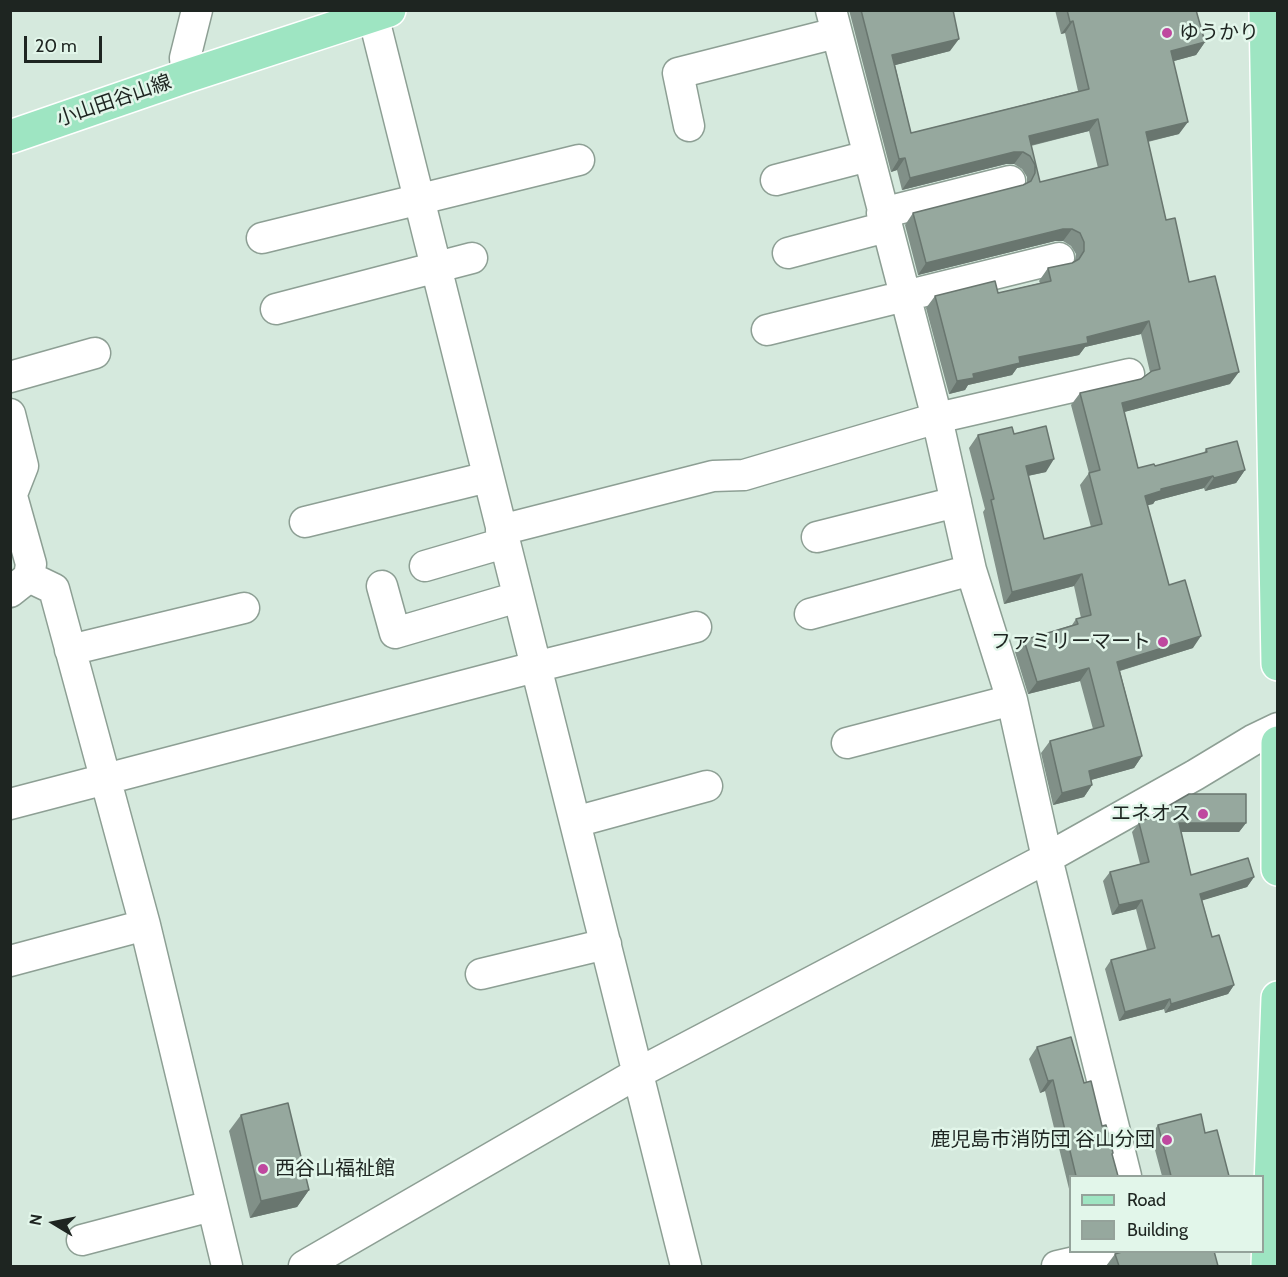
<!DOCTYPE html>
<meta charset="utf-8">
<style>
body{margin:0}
#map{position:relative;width:1288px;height:1277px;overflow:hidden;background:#d5e9dd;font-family:Cabin,sans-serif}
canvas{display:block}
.frame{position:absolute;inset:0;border:12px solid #1e2521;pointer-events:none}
.legend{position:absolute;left:1069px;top:1175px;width:195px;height:78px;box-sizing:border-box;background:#e2f6ea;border:2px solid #94a29a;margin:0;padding:8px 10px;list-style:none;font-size:18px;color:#1e2521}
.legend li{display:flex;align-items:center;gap:12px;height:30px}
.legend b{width:30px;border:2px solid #94a29a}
.north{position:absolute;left:24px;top:1193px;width:60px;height:60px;-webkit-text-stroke:4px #e2f6ea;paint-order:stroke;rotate:280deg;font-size:16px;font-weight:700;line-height:24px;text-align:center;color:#1e2521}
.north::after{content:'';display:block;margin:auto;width:21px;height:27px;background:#1e2521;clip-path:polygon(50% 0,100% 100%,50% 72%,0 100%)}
.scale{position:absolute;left:24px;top:36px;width:78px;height:27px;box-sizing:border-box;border:3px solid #1e2521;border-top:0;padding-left:8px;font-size:18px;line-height:21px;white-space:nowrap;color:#1e2521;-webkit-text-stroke:4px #e2f6ea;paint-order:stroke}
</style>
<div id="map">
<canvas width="1288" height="1277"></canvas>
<div class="frame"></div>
<ul class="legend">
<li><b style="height:8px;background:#9ee5c2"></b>Road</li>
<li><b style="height:16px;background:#96a89e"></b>Building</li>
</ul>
<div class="north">N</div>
<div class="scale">20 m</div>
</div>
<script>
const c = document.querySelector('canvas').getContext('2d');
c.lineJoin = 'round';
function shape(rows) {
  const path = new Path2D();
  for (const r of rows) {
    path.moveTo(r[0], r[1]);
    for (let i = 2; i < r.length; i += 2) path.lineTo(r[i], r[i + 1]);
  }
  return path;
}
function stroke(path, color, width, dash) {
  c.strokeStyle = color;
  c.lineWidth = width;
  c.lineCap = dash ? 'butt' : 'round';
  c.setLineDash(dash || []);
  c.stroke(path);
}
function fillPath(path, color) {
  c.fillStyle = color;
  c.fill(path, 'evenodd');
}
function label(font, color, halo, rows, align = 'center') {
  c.font = font + ' Cabin,"Noto Sans JP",sans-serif';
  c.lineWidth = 5;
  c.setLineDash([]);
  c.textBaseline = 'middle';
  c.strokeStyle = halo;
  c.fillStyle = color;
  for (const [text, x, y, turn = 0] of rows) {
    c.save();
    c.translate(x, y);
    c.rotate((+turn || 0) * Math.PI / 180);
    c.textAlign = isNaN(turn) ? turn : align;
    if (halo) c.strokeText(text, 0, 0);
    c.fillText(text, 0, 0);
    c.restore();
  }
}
const minor = shape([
 [831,10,937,418,971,570,1012,700,1047,858,1126,1176],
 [373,15,686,1266],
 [187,76,185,58,197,10],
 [689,126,678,73,836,33],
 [776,180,868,156],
 [882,213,1010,181],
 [262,238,579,160],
 [788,253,886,227],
 [276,309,472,258],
 [767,330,1059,258],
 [10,377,95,353],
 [10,414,23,466,12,494],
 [10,489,31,564,29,577,10,592],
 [305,522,488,477],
 [501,530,713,476,744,475,937,418,1129,374],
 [817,537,956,502],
 [425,566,504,543],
 [29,577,54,589,145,925,227,1266],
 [382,586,395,633,518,597],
 [810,614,971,570],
 [70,650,244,608],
 [847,743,1012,700],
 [10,804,535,667,696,627],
 [575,822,707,786],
 [10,961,145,925],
 [481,974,606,944],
 [82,1240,211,1206],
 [304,1266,638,1073,1047,858,1195,775,1253,740,1278,728],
 [1057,1266,1118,1252]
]);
const major = shape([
 [1266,10,1278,664],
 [10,137,187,76,389,10],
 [1278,743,1278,869],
 [1268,1266,1278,998]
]);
stroke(minor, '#8d9f94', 33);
stroke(major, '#fff', 36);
stroke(minor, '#fff', 30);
stroke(major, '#9ee5c2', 33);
fillPath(shape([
 [849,10,953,10,950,51,895,65,911,133,1078,91,1065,33,1061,34,1055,10,1196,10,1205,42,1196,55,1174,61,1179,134,1148,142,1166,220,1189,282,1230,384,1124,412,1138,468,1155,466,1204,453,1206,449,1245,470,1236,483,1205,491,1204,488,1155,501,1153,504,1147,505,1169,585,1193,648,1120,671,1142,756,1134,768,1091,780,1092,785,1084,797,1053,805,1041,753,1050,741,1093,729,1080,681,1028,694,1015,652,1024,640,1072,625,1076,619,1081,618,1074,586,1004,604,983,512,985,509,969,448,978,435,1014,434,1046,472,1028,476,1044,539,1091,527,1080,485,1089,473,1071,405,1080,393,1141,379,1150,372,1141,334,1085,347,1079,355,1017,368,1012,375,968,385,965,390,949,394,926,308,935,296,998,293,1040,283,1039,281,1048,268,1072,263,1075,260,1076,254,1071,246,1063,241,1055,241,918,275,905,225,913,213,1023,185,1027,183,1027,177,1022,169,1014,164,1006,164,902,190,897,170,891,172],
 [1089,131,1098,168,1040,182,1031,146],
 [1139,823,1246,823,1239,832,1181,832,1191,875,1254,877,1247,887,1202,900,1212,937,1234,985,1228,994,1165,1013,1164,1009,1119,1021,1105,969,1111,960,1147,950,1136,909,1112,915,1103,881,1110,872,1140,864,1132,832],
 [1037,1047,1084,1083,1113,1153,1112,1155,1118,1176,1071,1176,1071,1197,1045,1091,1040,1093,1029,1059],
 [241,1115,309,1190,297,1207,250,1218,229,1131],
 [1158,1125,1205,1133,1229,1176,1162,1176,1151,1135],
 [1115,1254,1218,1266,1106,1266]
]), '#819088');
fillPath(shape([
 [1073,21,1065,33,1061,34,1070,22],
 [959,39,950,51,884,68,892,55],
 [1205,42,1196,55,1163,64,1171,51],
 [1098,119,1089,131,1020,148,1029,136],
 [1188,122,1179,134,1137,144,1146,132],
 [1014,152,1023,152,1014,164,1006,164,902,190,910,178],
 [905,158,897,170,891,172,899,159],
 [1063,229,1072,229,1063,241,1055,241,918,275,926,263],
 [1149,321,1141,334,1085,347,1079,355,1017,368,1012,375,968,385,965,390,949,394,957,381,973,374,1019,357,1087,337],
 [1239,372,1230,384,1113,415,1122,403],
 [1054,459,1046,472,1017,478,1026,466],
 [1245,470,1236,483,1205,491,1214,478],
 [1213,476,1204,488,1155,501,1153,504,1136,508,1145,496,1161,489],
 [1082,574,1074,586,1004,604,1012,592],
 [1201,636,1193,648,1109,674,1117,662],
 [1089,668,1080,681,1028,694,1037,682],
 [1142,756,1134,768,1080,783,1089,771],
 [1092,785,1084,797,1053,805,1062,793],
 [1179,823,1246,823,1239,832,1172,832],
 [1254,877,1247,887,1194,903,1200,894],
 [1142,900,1136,909,1112,915,1119,905],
 [1234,985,1228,994,1165,1013,1171,1004],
 [1170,999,1164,1009,1119,1021,1125,1012],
 [1053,1080,1045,1091,1040,1093,1048,1081],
 [309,1190,297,1207,250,1218,261,1201]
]), '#69766f');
const building = shape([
 [861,10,953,10,959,39,892,55,911,133,1089,89,1073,21,1070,22,1067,10,1196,10,1205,42,1171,51,1188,122,1146,132,1166,220,1175,218,1189,282,1215,276,1239,372,1122,403,1138,468,1154,464,1155,466,1207,452,1206,449,1237,441,1245,470,1214,478,1213,476,1161,489,1161,491,1145,496,1169,585,1185,580,1201,636,1117,662,1142,756,1089,771,1092,785,1062,793,1050,741,1104,726,1089,668,1037,682,1024,640,1078,624,1076,619,1091,615,1082,574,1012,592,991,500,994,499,978,435,1012,427,1014,434,1046,426,1054,459,1026,466,1044,539,1102,524,1089,473,1100,470,1080,393,1141,379,1152,371,1160,369,1149,321,1087,337,1088,343,1019,357,1020,363,973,374,974,378,957,381,935,296,995,281,998,293,1051,281,1048,268,1072,263,1079,259,1084,251,1084,242,1080,233,1072,229,1063,229,926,263,913,213,1023,185,1031,181,1035,173,1035,165,1030,156,1023,152,1014,152,910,178,905,158,899,159,861,10],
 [1098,119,1108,165,1040,182,1029,136,1098,119],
 [1189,794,1246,794,1246,823,1179,823,1191,875,1248,858,1254,877,1200,894,1212,937,1219,935,1234,985,1171,1004,1170,999,1125,1012,1111,960,1155,948,1142,900,1119,905,1110,872,1149,862,1139,823,1189,794],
 [1071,1037,1084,1083,1091,1081,1102,1126,1106,1125,1113,1153,1112,1154,1118,1176,1076,1176,1053,1080,1048,1081,1037,1047,1071,1037],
 [288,1103,309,1190,261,1201,241,1115,288,1103],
 [1201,1114,1205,1133,1217,1130,1229,1176,1171,1176,1158,1125,1201,1114],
 [1125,1251,1214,1251,1218,1266,1119,1266,1115,1254,1125,1251]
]);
fillPath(building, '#96a89e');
stroke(building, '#69766f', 1.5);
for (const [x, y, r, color] of [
 [1167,33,6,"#bf489f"],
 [1163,642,6,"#bf489f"],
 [1203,814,6,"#bf489f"],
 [1167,1140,6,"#bf489f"],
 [263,1169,6,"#bf489f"]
]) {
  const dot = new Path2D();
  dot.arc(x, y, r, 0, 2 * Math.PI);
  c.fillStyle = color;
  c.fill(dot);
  stroke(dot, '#e2f6ea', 2);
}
label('20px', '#1e2521', '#e2f6ea', [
 ["ゆうかり",1179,33,"left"],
 ["ファミリーマート",1151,642],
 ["エネオス",1191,814],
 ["鹿児島市消防団 谷山分団",1155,1140],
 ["西谷山福祉館",275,1169,"left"]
], 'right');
label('20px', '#1e2521', '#e2f6ea', [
 ["小山田谷山線",114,101,-19]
]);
</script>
